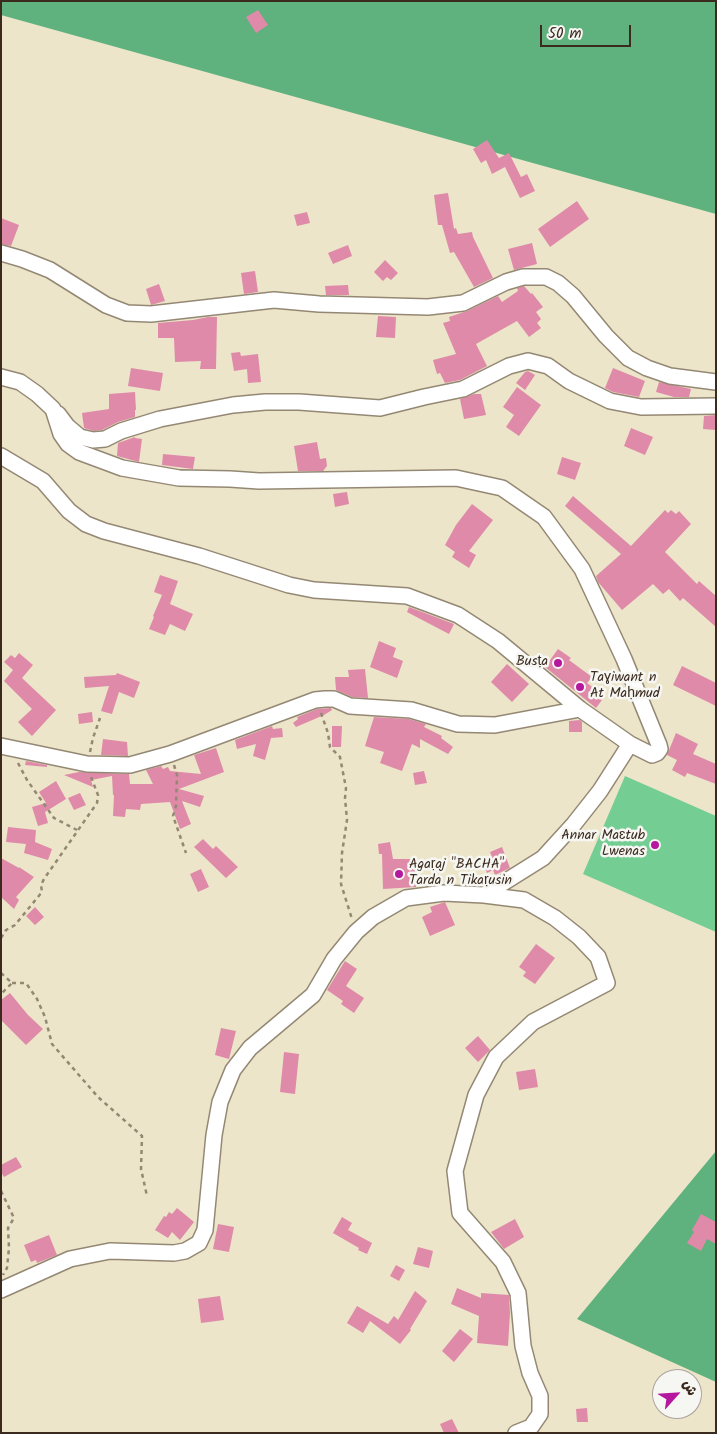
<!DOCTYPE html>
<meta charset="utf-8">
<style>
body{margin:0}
#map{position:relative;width:717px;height:1434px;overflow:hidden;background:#ece5c9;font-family:Kalam,"Playpen Sans Arabic",sans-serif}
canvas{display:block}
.frame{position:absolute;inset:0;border:2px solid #3b2a1e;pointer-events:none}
.north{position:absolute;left:652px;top:1369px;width:50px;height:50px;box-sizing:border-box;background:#f6f6f2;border:1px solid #aba49d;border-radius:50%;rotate:64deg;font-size:14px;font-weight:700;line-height:20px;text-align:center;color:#3b2a1e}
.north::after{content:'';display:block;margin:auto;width:18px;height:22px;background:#b5179e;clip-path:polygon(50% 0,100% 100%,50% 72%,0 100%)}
.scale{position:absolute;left:540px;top:25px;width:91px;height:22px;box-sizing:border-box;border:2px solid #3b2a1e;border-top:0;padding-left:6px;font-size:15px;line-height:18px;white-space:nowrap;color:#3b2a1e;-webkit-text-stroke:4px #f6f6f2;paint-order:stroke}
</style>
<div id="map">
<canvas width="717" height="1434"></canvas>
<div class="frame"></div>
<div class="north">ش</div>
<div class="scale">50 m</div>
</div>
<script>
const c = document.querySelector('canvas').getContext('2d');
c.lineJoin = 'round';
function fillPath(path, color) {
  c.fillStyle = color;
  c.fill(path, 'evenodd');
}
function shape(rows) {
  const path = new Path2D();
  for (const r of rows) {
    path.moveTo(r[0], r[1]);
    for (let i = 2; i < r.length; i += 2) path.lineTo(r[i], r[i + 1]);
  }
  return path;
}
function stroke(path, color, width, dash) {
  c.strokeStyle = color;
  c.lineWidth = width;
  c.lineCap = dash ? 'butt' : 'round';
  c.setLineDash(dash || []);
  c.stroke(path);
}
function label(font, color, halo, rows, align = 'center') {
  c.font = font + ' Kalam,sans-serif';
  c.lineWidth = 5;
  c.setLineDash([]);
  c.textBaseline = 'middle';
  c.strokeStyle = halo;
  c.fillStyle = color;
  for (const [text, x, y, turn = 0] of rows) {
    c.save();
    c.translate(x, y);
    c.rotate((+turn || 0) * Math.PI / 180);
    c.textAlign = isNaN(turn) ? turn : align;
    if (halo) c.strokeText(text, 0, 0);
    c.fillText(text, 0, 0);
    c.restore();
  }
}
fillPath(shape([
 [625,776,716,816,716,932,583,874]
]), '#74ce94');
fillPath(shape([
 [1,1,716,1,716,214,1,15],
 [716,1151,716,1382,577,1319]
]), '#5fb17e');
fillPath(shape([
 [258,10,268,25,256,33,246,17],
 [487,140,499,158,509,153,521,177,527,174,535,191,520,198,505,167,492,174,486,160,481,163,473,149],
 [448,193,454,229,456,228,458,234,472,232,473,237,493,278,474,287,454,252,450,253,442,225,438,225,434,195],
 [577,201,589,219,550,247,538,229],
 [307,212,310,223,297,226,294,215],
 [1,218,19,225,11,246,1,244],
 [532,243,537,264,514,270,508,249],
 [348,245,352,256,333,264,328,253],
 [385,260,398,273,391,280,387,277,383,281,374,272],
 [255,271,258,292,244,294,241,273],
 [159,284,165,301,151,305,146,289],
 [348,285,349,295,326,295,325,286],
 [524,286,531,294,532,293,543,307,536,312,541,319,537,323,541,328,529,337,517,321,476,344,487,366,460,380,445,383,440,373,437,374,433,360,456,354,443,323,450,321,449,317,467,311,498,296,502,302,518,291,517,288],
 [378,316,396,317,395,338,376,337],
 [208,317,217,317,216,369,200,369,201,361,175,362,174,338,158,338,158,323,193,320],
 [240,352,241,356,258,354,261,382,248,383,247,369,234,371,231,353],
 [131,368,163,373,160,391,128,386],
 [613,368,645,381,639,397,613,392,605,388],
 [528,371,535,375,525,390,516,383,525,372],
 [659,382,691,389,689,397,674,397,656,392],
 [517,387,541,405,519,436,506,427,514,415,503,407],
 [135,392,136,410,135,410,135,417,118,422,102,430,94,431,84,428,82,413,109,409,109,394],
 [474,394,481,394,486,415,464,419,460,399],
 [716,415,716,430,703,429,704,416],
 [631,428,653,437,645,455,624,446],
 [135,437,135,438,142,439,139,462,117,456,118,443],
 [317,442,320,459,326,458,327,466,323,471,298,471,294,446],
 [163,454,195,457,193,469,162,465],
 [562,457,581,463,575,480,557,474],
 [347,492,349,504,335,507,333,494],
 [573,496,631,546,665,510,668,513,671,510,676,514,679,511,691,524,665,552,697,584,699,581,716,596,716,627,683,598,680,601,669,589,663,594,653,584,622,610,598,582,596,576,621,554,565,506],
 [472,504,493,520,469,551,476,555,469,568,452,557,455,552,445,545,456,525],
 [160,575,178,581,170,604,193,614,185,631,170,624,165,635,149,629,154,617,153,616,162,595,154,592],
 [409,607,454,624,449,634,407,612],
 [379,641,396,648,393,657,403,661,397,678,370,667],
 [558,649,571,658,569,660,592,677,587,683,599,692,597,696,602,700,596,708,545,667],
 [19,653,33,665,22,678,56,710,32,736,18,722,32,709,4,681,13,670,4,662,11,655,15,658],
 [507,664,529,684,512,702,491,682],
 [682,666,716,683,716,706,673,685],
 [365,669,368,698,352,697,336,690,335,677,349,677,348,670],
 [117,673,140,682,134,698,119,692,112,714,101,711,109,686,85,688,84,677,116,675],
 [331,708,332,710,324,715,296,727,293,723,298,719,297,717,317,709],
 [92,712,93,722,79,724,78,714],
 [374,717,409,719,426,724,424,727,442,736,441,738,453,747,448,754,420,739,420,748,412,744,402,771,380,763,384,752,365,746],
 [580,720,582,722,582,732,569,732,569,721],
 [272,726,273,729,282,728,283,737,271,738,265,760,253,756,256,744,237,749,235,740],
 [332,726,342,726,341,747,332,747],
 [676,733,698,744,693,754,716,764,716,784,687,773,685,777,672,770,677,760,667,755],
 [103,739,127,742,128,756,101,755],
 [216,748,224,772,179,789,204,796,200,807,182,801,191,824,180,829,170,802,141,804,140,810,126,809,125,817,113,816,114,795,113,795,112,776,91,780,93,787,64,775,79,772,129,774,130,784,153,784,146,770,161,766,163,769,168,767,170,771,201,774,194,755],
 [26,761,47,765,47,767,25,765],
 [424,771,427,783,415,785,413,773],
 [56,781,66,799,45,812,48,823,38,826,32,807,46,803,39,792],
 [80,793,86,805,74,810,68,798],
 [8,827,36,830,35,842,52,849,48,860,24,853,26,844,6,842],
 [203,839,213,849,216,846,238,867,226,878,194,847],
 [390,842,393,859,415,859,416,887,383,889,382,854,379,854,378,844],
 [502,847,510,868,495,875,493,870,487,873,483,862,492,857,490,852],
 [1,858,19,868,19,867,34,877,16,897,19,900,14,909,1,897],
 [201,869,209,887,198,892,190,874],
 [445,902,455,925,430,936,422,917,432,912,430,907],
 [35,907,44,917,35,925,26,916],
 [536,944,555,958,535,984,523,976,526,972,519,967],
 [345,961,357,969,346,986,364,998,354,1013,341,1004,343,1001,327,990],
 [10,993,28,1015,43,1029,26,1045,1,1020,1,1000],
 [221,1028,236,1031,229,1059,215,1055],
 [478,1036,490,1050,478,1062,465,1048],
 [284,1052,299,1054,295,1094,280,1092],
 [535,1069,538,1087,519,1090,516,1072],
 [16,1157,22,1167,4,1177,1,1172,1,1165],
 [177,1208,194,1222,180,1240,172,1232,168,1238,155,1230,164,1216,166,1217,169,1212,172,1214],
 [701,1214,716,1222,716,1244,707,1239,701,1251,687,1243,694,1232,692,1230],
 [342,1217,352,1223,348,1230,372,1243,367,1254,358,1250,359,1248,333,1233],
 [515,1219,524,1237,504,1249,491,1232],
 [218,1224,234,1227,229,1252,213,1249],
 [49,1235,57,1255,37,1263,36,1260,31,1262,24,1245],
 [418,1247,433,1251,429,1268,413,1264],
 [396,1265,405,1270,399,1281,390,1276],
 [457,1288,481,1298,481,1293,509,1295,510,1313,508,1346,477,1343,479,1316,451,1304],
 [415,1291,427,1301,410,1329,411,1330,400,1344,370,1321,363,1333,347,1323,357,1306,388,1324,394,1316,398,1320],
 [220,1296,224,1320,201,1323,198,1299],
 [460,1329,473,1339,454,1362,442,1351],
 [587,1408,588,1422,577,1422,576,1409],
 [452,1419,459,1433,444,1433,440,1424]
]), '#df8aa9');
const minor = shape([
 [1,253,22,259,50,270,106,305,127,313,151,314,274,300,319,304,428,307,463,303,506,282,523,277,546,277,558,283,573,296,606,336,628,358,647,368,670,376,716,382],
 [1,377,20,382,37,394,53,409,61,434,68,444,79,452,122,468,179,478,230,479,259,481,456,478,502,488,544,517,582,569,624,659,659,745,660,749,657,753,652,755,630,744,580,709,498,641,458,615,407,596,314,590,289,585,199,556,104,531,86,524,69,511,43,481,1,456],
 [58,414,67,426,80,437,93,440,105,439,121,431,160,419,233,405,265,402,299,402,380,408,424,397,463,389,509,366,528,361,548,366,569,381,610,401,641,407,716,406],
 [1,746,87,764,130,765,170,754,315,700,325,699,334,699,350,706,411,710,458,724,495,725,580,709],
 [484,895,524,900,555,918,579,937,598,957,607,983,533,1022,496,1057,476,1095,455,1171,460,1213,503,1262,518,1293,523,1346,530,1373,540,1396,540,1414,531,1427,516,1433],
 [1,1290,70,1259,110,1251,174,1253,185,1251,199,1243,205,1230,214,1135,220,1102,233,1070,250,1048,313,995,334,959,356,932,373,917,406,898,444,893,484,895,543,858,574,824,600,791,630,744]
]);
stroke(minor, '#948874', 18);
stroke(shape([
 [321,713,328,733,330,747,340,757,346,788,345,798,347,820,342,853,341,884,352,919],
 [90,752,93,738,100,718],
 [18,763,27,780,54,818,77,830],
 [174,765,177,775,176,806,173,816,186,853],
 [1,938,6,930,15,925,42,892,41,885,44,879,97,803,98,795,91,777],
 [1,973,12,983,1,994],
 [12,983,26,983,37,999,45,1017,52,1044,98,1097,142,1136,141,1169,147,1196],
 [1,1191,14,1218,8,1228,9,1248,7,1268,3,1275]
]), '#948874', 2.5, [4, 4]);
stroke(minor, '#fff', 15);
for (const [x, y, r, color] of [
 [558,663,5,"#b5179e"],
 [580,687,5,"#b5179e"],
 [655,845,5,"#b5179e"],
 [399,874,5,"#b5179e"]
]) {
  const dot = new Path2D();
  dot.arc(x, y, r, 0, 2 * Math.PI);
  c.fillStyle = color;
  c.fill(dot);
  stroke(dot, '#f6f6f2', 2);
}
label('14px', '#3b2a1e', '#f6f6f2', [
 ["Busṭa",548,663],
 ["Taɣiwant n",590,679,"left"],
 ["At Maḥmud",590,695,"left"],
 ["Annar Maɛtub",645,837],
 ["Lwenas",645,853],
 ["Agaṛaj \"BACHA\"",409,866,"left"],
 ["Tarda n Tikaṛusin",409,882,"left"]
], 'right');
</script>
